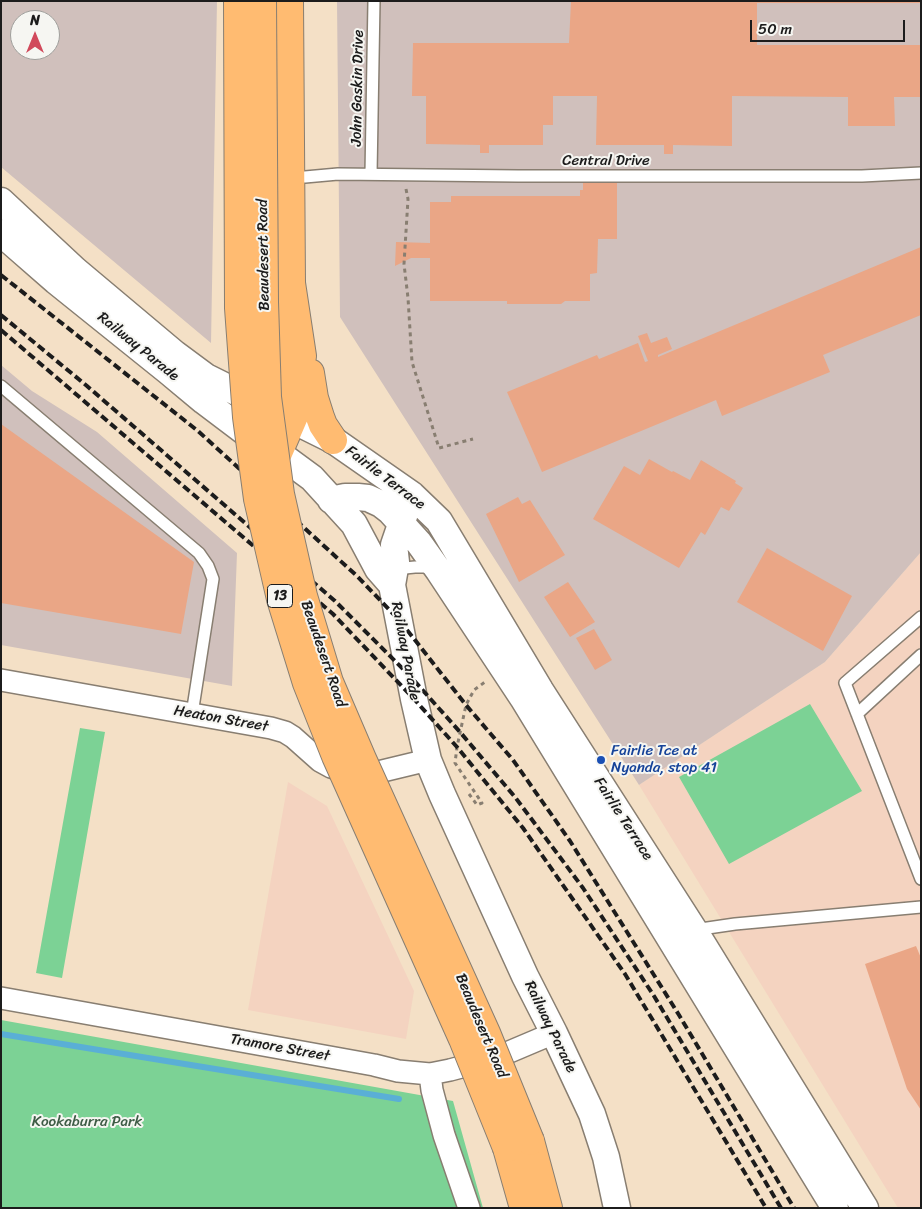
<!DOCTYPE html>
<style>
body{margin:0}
#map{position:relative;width:922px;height:1209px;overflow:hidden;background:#f4e0c6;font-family:Sriracha,sans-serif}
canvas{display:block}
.frame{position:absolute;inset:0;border:2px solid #1c1c1c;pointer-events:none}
.north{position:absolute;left:10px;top:10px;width:50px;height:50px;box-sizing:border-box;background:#f6f6f2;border:1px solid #9f9f9c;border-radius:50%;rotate:0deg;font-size:14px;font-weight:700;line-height:20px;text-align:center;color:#1c1c1c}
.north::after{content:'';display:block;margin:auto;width:18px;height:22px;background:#d1495b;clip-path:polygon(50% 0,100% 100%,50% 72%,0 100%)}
.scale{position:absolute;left:750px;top:20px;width:155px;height:22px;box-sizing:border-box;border:2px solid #1c1c1c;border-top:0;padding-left:6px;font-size:15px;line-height:18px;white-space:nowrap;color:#1c1c1c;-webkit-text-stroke:4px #f6f6f2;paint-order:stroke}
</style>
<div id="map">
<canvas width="922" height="1209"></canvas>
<div class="frame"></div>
<div class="north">N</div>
<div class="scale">50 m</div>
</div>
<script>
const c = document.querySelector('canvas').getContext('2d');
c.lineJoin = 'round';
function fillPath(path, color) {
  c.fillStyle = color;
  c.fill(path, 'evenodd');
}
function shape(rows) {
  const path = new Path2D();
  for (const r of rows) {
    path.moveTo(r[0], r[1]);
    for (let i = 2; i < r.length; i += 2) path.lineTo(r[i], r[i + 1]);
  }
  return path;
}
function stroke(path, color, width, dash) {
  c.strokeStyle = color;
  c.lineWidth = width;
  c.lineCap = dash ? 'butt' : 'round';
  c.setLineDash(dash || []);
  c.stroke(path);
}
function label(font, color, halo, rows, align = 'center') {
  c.font = font + ' Sriracha,sans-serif';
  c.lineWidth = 4;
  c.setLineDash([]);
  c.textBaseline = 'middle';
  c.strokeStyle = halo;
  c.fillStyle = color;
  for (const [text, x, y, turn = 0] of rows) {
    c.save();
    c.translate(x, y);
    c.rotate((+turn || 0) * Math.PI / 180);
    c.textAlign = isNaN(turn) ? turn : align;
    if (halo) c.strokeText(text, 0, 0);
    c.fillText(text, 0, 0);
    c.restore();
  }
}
fillPath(shape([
 [921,552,921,1208,898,1208,639,785,825,662],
 [288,782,327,806,414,991,406,1039,248,1010]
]), '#f4d3c0');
fillPath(shape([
 [1,1,217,1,211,343,1,167],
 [20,20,50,20,50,50,20,50],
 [337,1,921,1,921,552,825,662,639,785,340,317],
 [1,365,32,391,97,432,237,553,232,686,1,645]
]), '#d0c0bc');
fillPath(shape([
 [810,704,862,791,729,864,679,777],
 [80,728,105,732,62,978,36,973],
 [1,1020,453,1101,483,1208,1,1208]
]), '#7cd295');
stroke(shape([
 [1,1034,399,1099]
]), '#5aafd6', 6);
fillPath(shape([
 [571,1,921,1,921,3,757,3,757,45,921,45,921,97,894,97,895,126,848,126,848,97,732,96,732,146,673,145,673,154,664,154,664,145,596,145,597,96,553,96,553,125,543,125,543,145,489,145,489,153,480,153,480,145,426,144,426,96,412,96,413,43,569,43],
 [583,179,617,180,617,239,598,239,597,273,590,274,590,301,565,301,561,304,507,304,507,301,430,301,430,258,411,258,395,266,396,242,430,243,430,202,451,202,451,196,580,196,580,190,583,190],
 [921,247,921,315,823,355,830,372,722,416,716,400,542,472,507,392,597,355,599,359,638,343,645,362,648,361,638,336,647,333,651,343,667,337,672,349,658,355,658,357],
 [1,424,194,562,181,634,1,603],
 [649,459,672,472,673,471,690,480,701,460,736,481,735,483,743,488,729,511,721,507,705,535,701,532,679,568,593,519,624,466,640,475],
 [518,497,522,504,530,500,565,555,519,582,486,514],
 [767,548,852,596,823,651,737,602],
 [568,582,595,622,570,637,544,597],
 [594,629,612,660,595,670,576,638],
 [916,946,921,958,921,1110,907,1089,865,964]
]), '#eaa686');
const service = shape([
 [371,174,374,1],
 [291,177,305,177,338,174,518,176,862,176,921,173],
 [1,386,199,553,208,566,213,579,192,714],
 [395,573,405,568,415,567,424,567,435,570],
 [921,617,845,683,921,879],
 [857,714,921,655],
 [694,930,735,924,921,907]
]);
const minor = shape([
 [1,680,271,728,285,732,293,737,320,761,331,767,347,772,370,774,428,760],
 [1,998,213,1036,374,1065,398,1071,430,1074,450,1070,495,1058,554,1033],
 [430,1074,432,1090,444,1135,469,1208]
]);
const tertiary = shape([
 [1,201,75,270,175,354,206,377,333,440,412,495,439,521,540,690,694,930,865,1208],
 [1,233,56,281,168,371,204,401,245,432,278,453,312,478,354,524,378,569,392,585,414,699,428,760,442,794,525,976,554,1033,592,1114,606,1157,617,1208],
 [331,500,345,497,358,497,368,498,381,504,390,511,419,543,439,571,523,698,835,1208],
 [392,585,396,562,394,545,406,510]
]);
const trunk = shape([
 [310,373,314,398,320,417,323,425,333,440],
 [277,431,277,412,281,393,281,379,279,302],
 [278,453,297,409,301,392,302,380,300,368,302,356,291,283,289,1],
 [530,1141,548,1208],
 [507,1148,524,1208]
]);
stroke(service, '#887e71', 14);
stroke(minor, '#887e71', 24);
stroke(tertiary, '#887e71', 29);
stroke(trunk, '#887e71', 30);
stroke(shape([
 [406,189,408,199,404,264,408,298,412,362,439,448,473,439],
 [469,794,477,805,482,803,455,763,457,747,466,705,474,690,485,682]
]), '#887e71', 3, [4, 4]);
stroke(service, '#fff', 11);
stroke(minor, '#fff', 21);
stroke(tertiary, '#fff', 26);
stroke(trunk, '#ffbb71', 28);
stroke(shape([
 [1,275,198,431,357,576,400,621,466,705,513,760,570,841,679,1015,794,1208],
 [1,315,87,386,335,601,410,676,460,732,515,797,583,888,654,996,781,1208],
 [1,330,333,614,414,699,457,747,523,828,625,974,766,1208]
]), '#1c1c1c', 4, [8, 4]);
const trunkBridge = shape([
 [238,1,239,308,247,417,258,499,281,599,307,683,336,756,463,1039,507,1148],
 [262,1,264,302,267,397,280,494,303,596,329,682,362,759,486,1033,530,1141]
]);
stroke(trunkBridge, '#887e71', 30, []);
stroke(trunkBridge, '#ffbb71', 28);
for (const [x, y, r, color] of [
 [601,760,5,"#1a4fb4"]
]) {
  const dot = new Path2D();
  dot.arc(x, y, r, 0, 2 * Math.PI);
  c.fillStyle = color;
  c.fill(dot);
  stroke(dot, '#f6f6f2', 2);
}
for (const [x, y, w] of [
 [280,596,25]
]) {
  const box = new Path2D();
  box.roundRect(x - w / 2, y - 11.5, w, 23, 4);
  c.fillStyle = '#f6f6f2';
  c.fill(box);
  stroke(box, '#1c1c1c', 1);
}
label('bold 14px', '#1c1c1c', null, [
 ["13",280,596]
]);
label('15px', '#1c1c1c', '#f6f6f2', [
 ["John Gaskin Drive",358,88,-89],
 ["Central Drive",606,161],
 ["Beaudesert Road",264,255,-91],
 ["Railway Parade",138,347,39],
 ["Fairlie Terrace",385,478,37],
 ["Railway Parade",405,651,79],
 ["Beaudesert Road",323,654,71],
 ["Heaton Street",221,719,10],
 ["Fairlie Terrace",623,819,57],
 ["Beaudesert Road",481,1026,67],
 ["Railway Parade",550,1027,64],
 ["Tramore Street",280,1048,10]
]);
label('15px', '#164399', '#f6f6f2', [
 ["Fairlie Tce at",611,751],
 ["Nyanda, stop 41",611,768]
], 'left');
label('15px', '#3e5c46', '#f6f6f2', [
 ["Kookaburra Park",87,1122]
]);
</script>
